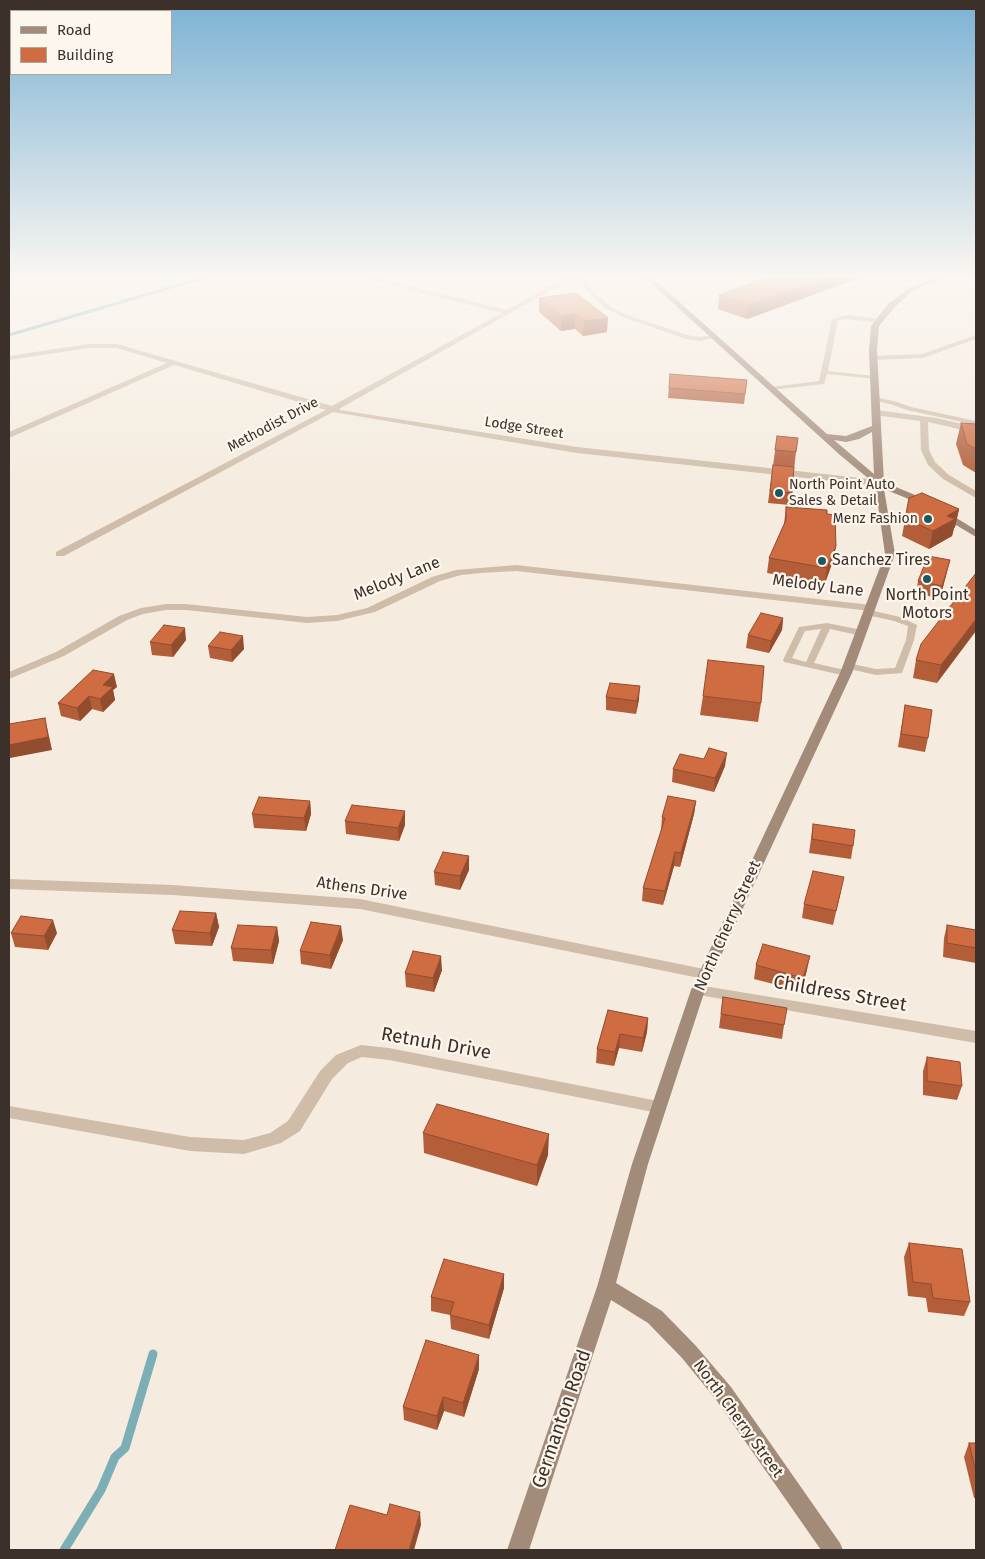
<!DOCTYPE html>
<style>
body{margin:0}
#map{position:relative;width:985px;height:1559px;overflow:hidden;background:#f5ecdf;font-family:"Fira Sans",sans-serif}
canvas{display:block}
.frame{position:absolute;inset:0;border:10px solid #3c302a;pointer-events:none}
.legend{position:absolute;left:10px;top:10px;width:162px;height:65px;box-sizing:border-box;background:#fcf6ec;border:1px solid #afa79e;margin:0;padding:6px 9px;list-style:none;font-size:15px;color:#3c302a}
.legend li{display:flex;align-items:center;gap:10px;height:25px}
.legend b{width:25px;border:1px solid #afa79e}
</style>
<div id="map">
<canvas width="985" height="1559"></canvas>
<div class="frame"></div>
<ul class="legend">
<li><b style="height:6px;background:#a38b7a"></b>Road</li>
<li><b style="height:14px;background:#d06c42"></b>Building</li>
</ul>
</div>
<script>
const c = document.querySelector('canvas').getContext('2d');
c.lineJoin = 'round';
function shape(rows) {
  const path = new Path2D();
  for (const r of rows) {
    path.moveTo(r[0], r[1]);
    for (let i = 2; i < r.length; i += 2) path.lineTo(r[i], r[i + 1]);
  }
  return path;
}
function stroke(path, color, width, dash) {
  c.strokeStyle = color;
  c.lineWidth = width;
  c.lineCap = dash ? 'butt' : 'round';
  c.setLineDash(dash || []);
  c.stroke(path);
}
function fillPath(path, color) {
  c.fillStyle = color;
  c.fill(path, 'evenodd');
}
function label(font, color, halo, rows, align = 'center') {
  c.font = font + ' "Fira Sans",sans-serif';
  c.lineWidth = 4.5;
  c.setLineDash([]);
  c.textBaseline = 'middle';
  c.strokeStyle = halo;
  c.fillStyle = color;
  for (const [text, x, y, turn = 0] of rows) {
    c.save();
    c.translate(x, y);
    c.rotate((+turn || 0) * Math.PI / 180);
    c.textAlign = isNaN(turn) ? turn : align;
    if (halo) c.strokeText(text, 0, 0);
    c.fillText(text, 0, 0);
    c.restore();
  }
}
stroke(shape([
 [9,335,217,274]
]), '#7bafb5', 3);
stroke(shape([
 [64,1550,101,1490,115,1457,125,1448,153,1354]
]), '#7bafb5', 9);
fillPath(shape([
 [578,274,584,274,588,284,595,293,611,307,627,315,687,335,701,337,713,335,716,337,701,341,686,339,623,317,607,309,591,295,582,284,578,274],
 [847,315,879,319,882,321,879,323,847,319,838,320,828,371,874,376,876,377,876,379,827,374,824,384,770,390,769,389,772,387,819,381,832,319,847,315],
 [976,335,976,339,923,358,873,360,870,358,873,356,922,354,976,335],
 [875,397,897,402,911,407,976,421,976,425,907,410,893,405,873,400,873,398,875,397],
 [870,610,900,617,917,625,914,640,902,673,876,675,845,668,844,666,848,663,876,669,895,668,906,640,908,626,894,621,867,615,866,613,870,610],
 [827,623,862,630,866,633,862,636,830,629,814,663,849,671,851,673,849,675,846,676,784,662,783,660,799,627,827,623],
 [821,629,806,662,792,658,805,631,821,629]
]), '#cfbda9');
fillPath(shape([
 [348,274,361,274,507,310,571,274,580,274,339,409,340,410,577,447,879,480,884,483,879,486,577,453,333,412,64,556,56,556,56,552,326,410,174,365,9,438,9,432,167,363,117,348,89,348,9,360,9,356,89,344,117,344,332,406,502,313,348,274],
 [877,410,936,418,976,427,976,433,928,422,929,450,935,462,949,475,976,491,976,498,943,479,928,465,921,450,920,421,874,415,873,413,877,410],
 [516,565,871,605,876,608,871,611,516,571,481,573,461,575,440,581,375,612,337,621,307,623,186,610,166,610,143,614,127,620,64,656,9,679,9,672,56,652,119,616,141,608,166,604,186,604,307,617,337,615,367,608,432,577,456,570,516,565],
 [9,879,173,885,360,899,704,969,709,970,711,974,709,978,704,979,360,909,173,895,9,889,9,879],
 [698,985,976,1031,976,1043,693,994,691,990,693,986,698,985],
 [361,1045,389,1048,658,1101,664,1102,666,1107,664,1112,658,1113,389,1060,362,1057,348,1063,332,1079,300,1131,281,1143,244,1154,190,1151,9,1118,9,1106,190,1137,244,1140,270,1133,288,1121,320,1071,336,1055,361,1045]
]), '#cfbda9');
fillPath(shape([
 [641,274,648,274,827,434,846,436,872,426,869,350,871,326,888,304,909,288,945,274,956,274,913,290,894,308,879,326,877,350,884,482,927,500,976,530,976,537,921,504,884,489,895,554,852,673,705,990,648,1164,616,1283,662,1311,696,1346,731,1387,840,1543,843,1550,821,1550,717,1401,682,1358,648,1323,611,1300,529,1550,507,1550,597,1287,632,1164,691,990,840,673,885,554,875,484,840,455,641,274],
 [872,432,874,474,834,440,846,442,859,439,872,432]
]), '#a38b7a');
fillPath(shape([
 [778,274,870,274,747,319,718,309,719,295],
 [576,293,607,332,583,336,575,329,561,331,539,312,539,298],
 [670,374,747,380,744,404,668,398],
 [961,423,976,424,976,473,963,465,956,444],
 [777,436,796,452,790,505,768,503],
 [909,498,959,509,955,527,954,528,952,536,929,549,902,536],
 [786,507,827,514,836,546,833,561,825,583,767,573,769,558,784,524],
 [950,560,940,598,916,594,918,581],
 [976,573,937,683,913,678,916,660],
 [783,618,782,630,769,653,746,648,748,635],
 [186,640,173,657,152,655,150,642],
 [208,646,244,649,232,662,210,658],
 [117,687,113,690,115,700,103,712,92,709,80,721,61,716,58,703],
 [703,696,761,703,758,722,700,715],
 [606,697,639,699,636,714,606,710],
 [905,705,928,738,925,752,898,747],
 [725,766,714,792,672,782,673,769],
 [310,801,311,814,306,831,254,828,252,814],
 [696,801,694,814,680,867,674,866,663,905,642,901,643,888,661,831,662,817],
 [345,821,405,825,399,841,346,834],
 [813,824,853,846,851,859,809,853],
 [469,856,469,870,460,890,435,885,434,872],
 [841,891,833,925,802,918,804,904],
 [216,913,219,927,212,946,175,944,172,930],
 [947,925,976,930,976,963,943,957,944,938],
 [277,927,279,941,273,964,233,961,231,948],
 [11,933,57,933,48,950,15,947],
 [343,940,331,969,301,964,300,951],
 [756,965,807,970,801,991,754,979],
 [442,970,434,992,406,987,405,973],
 [723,997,784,1025,782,1039,719,1028],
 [608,1010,648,1018,647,1032,642,1052,619,1048,614,1066,596,1063,597,1049],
 [927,1057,962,1086,957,1100,923,1095,923,1071],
 [423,1133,548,1155,537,1186,424,1153],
 [909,1243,970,1302,964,1316,928,1312,926,1298,908,1296,904,1257],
 [504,1274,504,1288,489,1339,451,1329,450,1315,431,1311,431,1297],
 [479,1369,464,1417,444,1411,437,1430,404,1420,403,1407],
 [969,1443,976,1443,976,1498,974,1498,964,1457]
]), '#b35d39');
fillPath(shape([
 [834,274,870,274,747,319,749,305],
 [575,314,575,329,561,331,561,316],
 [608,318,607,332,583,336,584,321],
 [959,509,955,527,954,528,952,536,929,549,933,531,947,516],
 [836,546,833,561,825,583,827,568],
 [950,560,947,572,940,598,942,586],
 [783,618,782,630,769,653,771,641],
 [976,619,976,631,937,683,941,665],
 [185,628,186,640,173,657,171,645],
 [243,636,244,649,232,662,231,650],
 [114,674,117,687,113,690,115,700,103,712,100,699,103,685],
 [640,686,639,699,636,714,637,701],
 [89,696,92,709,80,721,77,708],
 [45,718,52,750,10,758,9,752,9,745],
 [727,753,725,766,714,792,715,778],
 [310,801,311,814,306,831,304,818],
 [696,801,694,814,680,867,681,853],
 [405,811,405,825,399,841,398,828],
 [675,852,674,866,663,905,665,891],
 [469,856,469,870,460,890,460,876],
 [216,913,219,927,212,946,210,933],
 [53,920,57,933,48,950,44,936],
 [341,926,343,940,331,969,330,955],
 [277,927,279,941,273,964,271,950],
 [441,956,442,970,434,992,433,978],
 [810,956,807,970,801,991,803,978],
 [648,1018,647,1032,642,1052,643,1038],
 [620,1034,619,1048,614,1066,615,1052],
 [549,1134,548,1155,537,1186,537,1165],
 [504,1274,504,1288,489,1339,489,1325],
 [479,1355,479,1369,464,1417,463,1403],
 [443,1397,444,1411,437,1430,437,1416],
 [420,1512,421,1525,414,1550,409,1550]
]), '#924c2e');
const building = shape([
 [778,274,834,274,749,305,719,295,778,274],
 [576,293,608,318,584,321,575,314,561,316,539,298,576,293],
 [670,374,747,380,745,394,669,388,670,374],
 [961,423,976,424,976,449,967,444,961,423],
 [777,436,798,438,796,452,775,450,777,436],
 [773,465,794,467,792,493,770,491,773,465],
 [922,493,959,509,947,516,955,519,933,531,905,519,909,498,922,493],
 [786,507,827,510,827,514,835,515,836,546,827,568,769,558,786,520,786,507],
 [928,556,950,560,942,586,918,581,928,556],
 [976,573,976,619,941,665,916,660,921,644,976,573],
 [761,613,783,618,771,641,748,635,761,613],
 [164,625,185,628,171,645,150,642,164,625],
 [220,632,243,636,231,650,208,646,220,632],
 [708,660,764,666,761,703,703,696,708,660],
 [93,670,114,674,103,685,113,687,100,699,89,696,77,708,58,703,93,670],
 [610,683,640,686,637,701,606,697,610,683],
 [905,705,932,710,928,738,901,734,905,705],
 [45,718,48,737,9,745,9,724,45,718],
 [709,748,727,753,715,778,673,769,680,754,704,759,709,748],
 [668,796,696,801,681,853,675,852,665,891,643,888,665,818,662,817,668,796],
 [259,797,310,801,304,818,252,814,259,797],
 [352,805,405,811,398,828,345,821,352,805],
 [813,824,855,830,853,846,812,839,813,824],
 [443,852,469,856,460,876,434,872,443,852],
 [813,871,844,877,836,911,804,904,813,871],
 [180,911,216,913,210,933,172,930,180,911],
 [21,916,53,920,44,936,11,933,21,916],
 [311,922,341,926,330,955,300,951,311,922],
 [238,925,277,927,271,950,231,948,238,925],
 [947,925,976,930,976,948,947,943,947,925],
 [763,944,810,956,803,978,756,965,763,944],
 [413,951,441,956,433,978,405,973,413,951],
 [723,997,787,1008,784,1025,721,1014,723,997],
 [608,1010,648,1018,643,1038,620,1034,615,1052,597,1049,608,1010],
 [927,1057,960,1062,962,1086,927,1081,927,1057],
 [437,1104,549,1134,537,1165,423,1133,437,1104],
 [909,1243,962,1249,970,1302,933,1298,931,1284,913,1282,909,1243],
 [444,1259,504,1274,489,1325,450,1315,454,1302,431,1297,444,1259],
 [426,1340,479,1355,463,1403,443,1397,437,1416,403,1407,426,1340],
 [969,1443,976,1443,976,1472,969,1443],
 [390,1504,420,1512,409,1550,335,1550,350,1505,387,1515,390,1504]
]);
fillPath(building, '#d06c42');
stroke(building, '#924c2e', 1);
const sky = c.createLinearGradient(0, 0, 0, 493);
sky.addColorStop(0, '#7cb2d4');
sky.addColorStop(0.56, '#faf6f1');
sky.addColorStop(1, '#faf6f100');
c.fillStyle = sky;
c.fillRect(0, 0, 985, 493);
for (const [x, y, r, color] of [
 [779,493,5,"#1b5962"],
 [928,519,5,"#1b5962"],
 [822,561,5,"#1b5962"],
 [927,579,5,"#1b5962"]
]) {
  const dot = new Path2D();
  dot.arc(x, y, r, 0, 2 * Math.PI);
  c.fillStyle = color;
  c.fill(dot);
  stroke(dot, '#fcf6ec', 2);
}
label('14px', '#3c302a', '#fcf6ec', [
 ["Methodist Drive",273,425,-28],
 ["Lodge Street",524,428,9]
]);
label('14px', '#3c302a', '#fcf6ec', [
 ["North Point Auto",789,485],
 ["Sales & Detail",789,501],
 ["Menz Fashion",918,519,"right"]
], 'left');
label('16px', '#3c302a', '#fcf6ec', [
 ["Sanchez Tires",832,561],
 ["North Point",927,596,"center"],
 ["Motors",927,614,"center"]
], 'left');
label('16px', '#3c302a', '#fcf6ec', [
 ["Melody Lane",397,579,-22],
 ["Melody Lane",818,586,7],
 ["Athens Drive",362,889,8],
 ["North Cherry Street",728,926,-66],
 ["North Cherry Street",738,1419,54]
]);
label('19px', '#3c302a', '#fcf6ec', [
 ["Childress Street",840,994,10],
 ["Retnuh Drive",436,1044,10],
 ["Germanton Road",562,1419,-71]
]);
</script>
